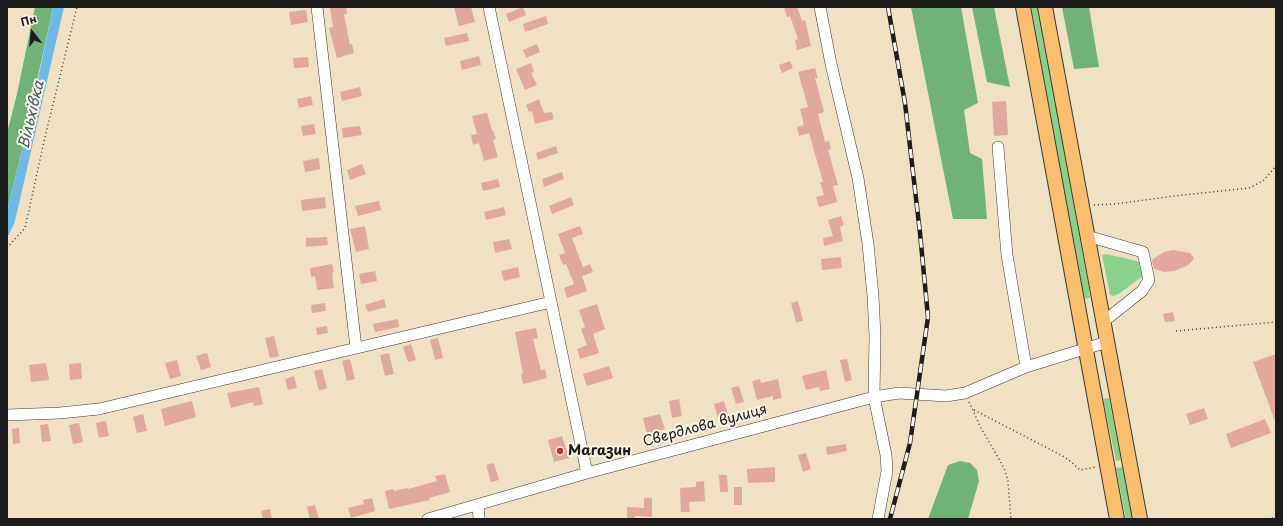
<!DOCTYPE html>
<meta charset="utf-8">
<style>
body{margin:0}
#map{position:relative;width:1283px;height:526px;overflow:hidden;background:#f1e1c3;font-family:"Playpen Sans",sans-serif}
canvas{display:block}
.frame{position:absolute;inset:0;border:8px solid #1c1c1c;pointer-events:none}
.north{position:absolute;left:12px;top:12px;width:40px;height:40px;-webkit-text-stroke:3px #fcf5e5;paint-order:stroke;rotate:344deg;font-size:11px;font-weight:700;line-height:16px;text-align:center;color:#1c1c1c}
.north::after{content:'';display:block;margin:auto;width:14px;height:18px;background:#1c1c1c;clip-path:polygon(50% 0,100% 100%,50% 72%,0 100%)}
</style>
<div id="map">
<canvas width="1283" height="526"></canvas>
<div class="frame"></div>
<div class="north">Пн</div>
</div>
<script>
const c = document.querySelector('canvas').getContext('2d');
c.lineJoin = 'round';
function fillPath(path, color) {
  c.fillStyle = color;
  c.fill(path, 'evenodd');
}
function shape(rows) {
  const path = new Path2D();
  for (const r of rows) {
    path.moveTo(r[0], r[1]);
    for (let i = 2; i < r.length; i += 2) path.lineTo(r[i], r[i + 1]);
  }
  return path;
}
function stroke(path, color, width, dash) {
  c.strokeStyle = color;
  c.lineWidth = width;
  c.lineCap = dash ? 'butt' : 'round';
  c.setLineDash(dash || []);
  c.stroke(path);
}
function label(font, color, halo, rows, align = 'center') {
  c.font = font + ' "Playpen Sans",sans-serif';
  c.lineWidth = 4;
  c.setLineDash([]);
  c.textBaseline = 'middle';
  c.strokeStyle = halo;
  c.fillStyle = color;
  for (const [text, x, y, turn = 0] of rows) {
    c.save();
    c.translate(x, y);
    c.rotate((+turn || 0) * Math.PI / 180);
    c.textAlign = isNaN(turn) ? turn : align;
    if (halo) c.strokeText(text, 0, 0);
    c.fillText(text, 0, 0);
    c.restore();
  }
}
fillPath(shape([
 [1031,7,1038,7,1089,289,1090,297,1087,299,1084,297],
 [1106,254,1137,261,1140,263,1143,276,1120,293,1114,296,1110,295,1102,255],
 [1109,398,1121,460,1116,461,1103,399],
 [1123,467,1133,519,1126,519,1116,468]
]), '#8ad18c');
fillPath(shape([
 [35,7,53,7,24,141,7,211,7,133,17,94],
 [911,7,961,7,978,103,964,110,970,153,982,159,987,219,953,219],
 [972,7,994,7,1010,87,987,82],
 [1062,7,1089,7,1099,67,1074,69],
 [960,461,970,463,977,470,979,481,968,519,928,519,948,465]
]), '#6fb378');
fillPath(shape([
 [53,7,64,7,18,208,14,224,7,238,7,211,32,109]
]), '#6cbae6');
fillPath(shape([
 [335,7,346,7,347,14,344,14,350,45,352,44,354,53,337,58,329,28,333,27,330,8],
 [454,7,471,7,475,22,459,26],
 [523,7,526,15,509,22,506,14],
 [784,7,797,7,802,21,805,20,811,46,797,50,795,40,798,39,790,16,787,17],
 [306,10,308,22,291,25,289,12],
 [546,16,548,24,525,32,523,24],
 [467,33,469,41,446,46,444,38],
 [537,44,540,52,526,58,523,50],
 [479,56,481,65,462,70,460,61],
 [308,57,309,67,294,68,293,58],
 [790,61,793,68,782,73,779,65],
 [531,63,534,72,531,73,537,85,525,90,516,69],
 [815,68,818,78,815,78,824,112,818,114,825,142,829,141,831,149,828,150,838,185,833,186,837,202,819,207,816,197,824,195,820,182,823,182,809,133,799,136,797,127,804,125,800,109,808,107,798,72],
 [360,87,362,96,342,101,340,92],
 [311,96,313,105,299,108,297,99],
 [539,99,544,113,552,112,554,119,535,124,532,111,529,112,526,105],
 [1006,101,1008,135,994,136,992,102],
 [487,113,492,130,493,130,496,139,493,140,498,157,484,161,479,143,473,145,471,135,477,134,472,116],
 [314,124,316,134,303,136,301,126],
 [360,126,362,135,343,138,342,128],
 [556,146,558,153,538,160,536,153],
 [319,158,320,169,305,172,303,161],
 [362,164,366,174,350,180,347,170],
 [562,172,564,179,544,187,542,179],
 [498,179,500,187,483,191,481,183],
 [325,197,326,208,302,211,301,200],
 [571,197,574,205,552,214,549,206],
 [379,201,381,210,358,216,355,206],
 [504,207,506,215,486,220,484,212],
 [841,216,844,225,840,227,843,241,824,246,823,238,833,236,828,220],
 [365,226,369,249,356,252,350,229],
 [580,226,583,234,572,238,583,267,590,264,593,272,582,276,587,291,567,298,564,288,574,284,566,264,563,265,559,255,565,253,558,234],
 [327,237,328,245,306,247,306,238],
 [509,239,512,249,495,253,493,242],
 [1173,250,1190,253,1194,258,1193,260,1187,266,1174,271,1165,272,1154,269,1152,261,1153,259,1164,252],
 [841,257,842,268,822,270,821,259],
 [332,264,334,272,332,273,334,288,317,290,315,276,311,277,310,268],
 [518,267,520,277,504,281,501,271],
 [375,271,377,281,361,284,359,274],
 [384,299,386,307,368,312,365,305],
 [798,301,803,321,796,322,791,303],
 [325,303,326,311,312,313,311,305],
 [597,304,605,329,593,334,599,353,580,359,577,349,587,345,581,329,585,327,579,310],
 [1173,312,1175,321,1165,322,1163,314],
 [398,319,399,327,375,332,373,324],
 [327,326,328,333,317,335,316,328],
 [536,328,538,338,533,339,541,370,545,369,547,378,523,384,521,374,523,374,515,332],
 [274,336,279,356,270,358,265,338],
 [438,338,443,358,435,360,430,340],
 [411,344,416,360,408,362,403,347],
 [207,353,211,367,201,370,196,356],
 [389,353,394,374,385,376,380,355],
 [1276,354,1276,421,1275,421,1253,362],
 [350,359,355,379,347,381,342,361],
 [847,359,852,380,845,382,840,360],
 [177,360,181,376,170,379,165,363],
 [46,363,49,380,31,382,29,365],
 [81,363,82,379,70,380,69,364],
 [609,366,613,378,587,386,583,374],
 [322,369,327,388,319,391,314,371],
 [826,370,830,389,820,391,819,387,806,390,802,376],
 [294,376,297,388,288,390,285,379],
 [760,379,761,383,778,379,782,398,773,400,773,396,757,400,752,381],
 [739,386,744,402,736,404,731,388],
 [259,387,263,404,254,406,253,402,231,408,227,393],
 [679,399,682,416,672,418,669,401],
 [192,401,196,417,165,426,161,409],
 [724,401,728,415,718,418,714,404],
 [1204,408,1208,419,1190,425,1186,414],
 [143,414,147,431,137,433,133,417],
 [660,414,665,429,647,434,643,418],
 [1265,419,1271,433,1231,448,1226,434],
 [106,421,109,436,99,438,96,423],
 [79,423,83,442,73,444,69,425],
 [48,424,51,441,42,442,40,425],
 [19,428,20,443,13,444,12,429],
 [562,436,569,458,554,462,548,440],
 [846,444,847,451,827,455,826,447],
 [806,453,811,469,803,472,798,455],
 [494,463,499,480,491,482,486,465],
 [775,467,775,482,748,483,747,469],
 [445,474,450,492,429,498,430,500,389,509,385,491,393,489,394,491,407,488,408,489,437,481,435,476],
 [719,475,727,475,728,492,720,492],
 [704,481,705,501,689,502,690,512,681,512,680,488,696,487,696,482],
 [734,487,742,487,742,505,734,505],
 [372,498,375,511,351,518,348,508,364,504,363,500],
 [644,498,652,498,652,517,635,516,635,519,627,519,627,507,644,508],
 [315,505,319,519,310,519,307,507],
 [270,509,272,519,263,519,261,511]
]), '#e1a89e');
const minor = shape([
 [317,7,356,348],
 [489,7,587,473],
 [820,7,831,64,858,178,868,244,873,296,875,336,874,397,886,455,887,471,878,519],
 [998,147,1007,255,1026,367],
 [1087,236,1143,252,1149,280,1142,291,1103,322],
 [7,415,60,413,99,409,551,302],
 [478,505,479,519],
 [428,519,587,473,874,397,899,393,946,396,965,393,1026,367,1107,342]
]);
const major = shape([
 [1023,7,1117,519],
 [1045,7,1140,519]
]);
stroke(minor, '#3c3a35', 12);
stroke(major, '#3c3a35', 16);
stroke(shape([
 [1094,205,1115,204,1174,196,1249,188,1263,181,1276,166],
 [7,248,25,228,45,137,77,7],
 [1176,331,1276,322],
 [969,402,981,428,1004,468,1008,481,1011,519],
 [974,410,1059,454,1069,460,1080,470,1096,467],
 [1268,519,1276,517]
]), '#3c3a35', 1.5, [1, 3]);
stroke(minor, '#fff', 11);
stroke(major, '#fabe6e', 14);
const rail = shape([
 [888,7,905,103,920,233,928,317,910,443,890,519]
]);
stroke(rail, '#1c1c1c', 4.5);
stroke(rail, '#fcf5e5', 3, [9]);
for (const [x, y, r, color] of [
 [560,451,4,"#c8321e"]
]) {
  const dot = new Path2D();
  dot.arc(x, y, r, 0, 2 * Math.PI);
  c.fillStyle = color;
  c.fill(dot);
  stroke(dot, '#fcf5e5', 1.5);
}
label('14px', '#1c1c1c', '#fcf5e5', [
 ["Свердлова вулиця",705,426,-15]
]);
label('bold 14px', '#1c1c1c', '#fcf5e5', [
 ["Mагазин",568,451]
], 'left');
label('italic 15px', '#3c5b6d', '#fcf5e5', [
 ["Вільхівка",32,115,-77]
]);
</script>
